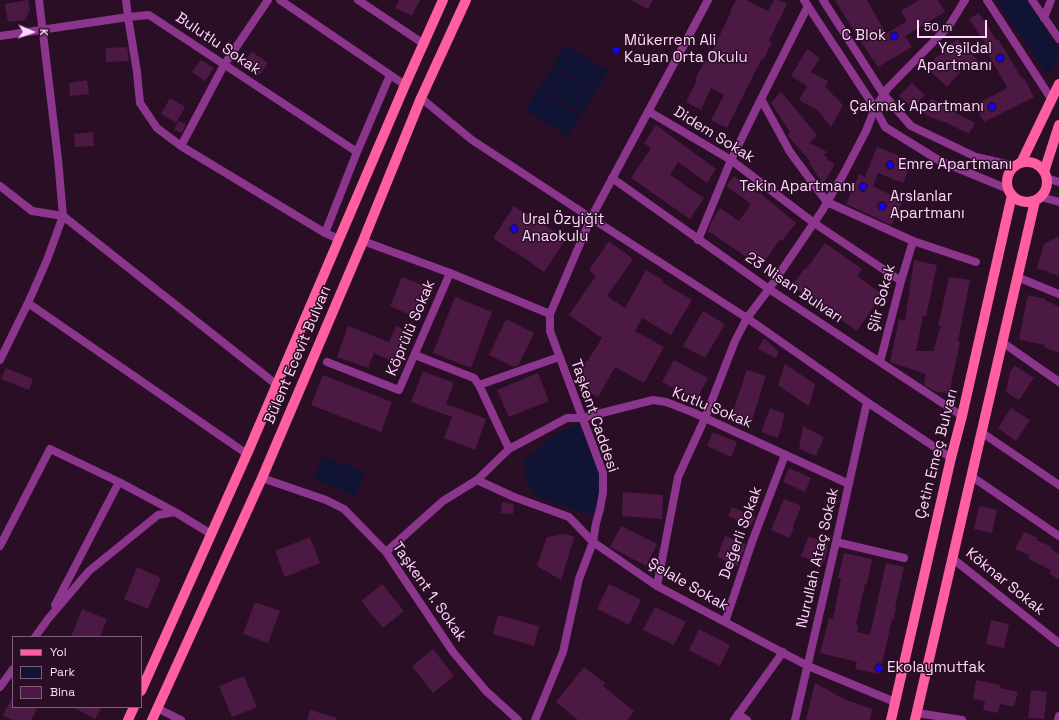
<!DOCTYPE html>
<meta charset="utf-8">
<style>
body{margin:0}
#map{position:relative;width:1059px;height:720px;overflow:hidden;background:#2a0e26;font-family:"Space Grotesk",sans-serif}
canvas{display:block}
.legend{position:absolute;left:12px;top:636px;width:130px;height:72px;box-sizing:border-box;background:#2a0e26;border:1px solid #7f5e7c;margin:0;padding:5px 7px;list-style:none;font-size:12px;color:#ffd7fc}
.legend li{display:flex;align-items:center;gap:8px;height:20px}
.legend b{width:20px;border:1px solid #7f5e7c}
.north{position:absolute;left:12px;top:12px;width:40px;height:40px;-webkit-text-stroke:3px #2a0e26;paint-order:stroke;rotate:92deg;font-size:11px;font-weight:700;line-height:16px;text-align:center;color:#ffd7fc}
.north::after{content:'';display:block;margin:auto;width:14px;height:18px;background:#ffd7fc;clip-path:polygon(50% 0,100% 100%,50% 72%,0 100%)}
.scale{position:absolute;left:917px;top:20px;width:70px;height:18px;box-sizing:border-box;border:2px solid #ffd7fc;border-top:0;padding-left:5px;font-size:12px;line-height:14px;white-space:nowrap;color:#ffd7fc;-webkit-text-stroke:3px #2a0e26;paint-order:stroke}
</style>
<div id="map">
<canvas width="1059" height="720"></canvas>
<ul class="legend">
<li><b style="height:5px;background:#ff5ea0"></b>Yol</li>
<li><b style="height:11px;background:#111334"></b>Park</li>
<li><b style="height:11px;background:#4c1944"></b>Bina</li>
</ul>
<div class="north">K</div>
<div class="scale">50 m</div>
</div>
<script>
const c = document.querySelector('canvas').getContext('2d');
c.lineJoin = 'round';
function fillPath(path, color) {
  c.fillStyle = color;
  c.fill(path, 'evenodd');
}
function shape(rows) {
  const path = new Path2D();
  for (const r of rows) {
    if (r.length === 3) {
      path.moveTo(r[0] + r[2], r[1]);
      path.arc(r[0], r[1], r[2], 0, 2 * Math.PI);
      continue;
    }
    path.moveTo(r[0], r[1]);
    for (let i = 2; i < r.length; i += 2) path.lineTo(r[i], r[i + 1]);
  }
  return path;
}
function stroke(path, color, width, dash) {
  c.strokeStyle = color;
  c.lineWidth = width;
  c.lineCap = dash ? 'butt' : 'round';
  c.setLineDash(dash || []);
  c.stroke(path);
}
function label(font, color, halo, rows, align = 'center') {
  c.font = font + ' "Space Grotesk",sans-serif';
  c.lineWidth = 3;
  c.setLineDash([]);
  c.textBaseline = 'middle';
  c.strokeStyle = halo;
  c.fillStyle = color;
  for (const [text, x, y, turn = 0] of rows) {
    c.save();
    c.translate(x, y);
    c.rotate((+turn || 0) * Math.PI / 180);
    c.textAlign = isNaN(turn) ? turn : align;
    if (halo) c.strokeText(text, 0, 0);
    c.fillText(text, 0, 0);
    c.restore();
  }
}
fillPath(shape([
 [996,0,1027,0,1058,48,1057,59,1048,76],
 [566,45,609,71,596,92,553,65],
 [552,67,595,93,583,114,539,88],
 [538,89,581,116,568,137,525,110],
 [580,423,600,474,601,492,594,513,586,513,537,497,528,486,524,460,557,433],
 [323,456,365,472,356,496,314,479]
]), '#111334');
fillPath(shape([
 [28,0,30,10,25,20,8,22,5,4],
 [399,0,420,0,412,16,395,8],
 [631,0,653,0,648,9],
 [736,0,746,0,768,11,774,0,779,0,787,4,769,41,772,42,763,60,761,60,727,128,711,120,724,95,711,88,701,110,686,102,697,80,695,79,705,61,707,62,731,12,730,11],
 [835,0,867,0,886,34,907,21,901,11,919,0,938,0,945,12,905,36,912,47,878,67,857,36],
 [979,13,996,40,998,39,1022,79,1024,78,1034,97,984,122,975,105,1007,88,1007,87,984,47,987,46,969,19],
 [957,39,979,62,968,72,964,68,947,87,927,68,938,55,939,56],
 [127,47,129,61,106,62,106,48],
 [807,49,820,58,811,72,828,81,825,87,843,105,831,127,817,110,799,100,807,86,791,76],
 [252,52,268,63,260,75,242,63],
 [201,60,214,68,205,81,192,72],
 [87,80,89,94,70,96,69,83],
 [912,83,925,95,913,108,899,96],
 [781,92,817,135,810,143,827,152,824,155,827,157,826,159,835,164,823,184,809,163,810,161,788,136,787,135,790,132,771,103],
 [170,98,185,107,176,123,161,114],
 [931,99,949,107,948,109,975,123,969,134,943,121,942,122,924,114],
 [179,121,186,124,182,133,174,130],
 [656,125,716,169,707,183,678,162,670,175,704,198,690,219,631,178,651,148,644,143],
 [93,132,94,146,75,147,74,134],
 [877,147,912,161,903,183,878,173,873,186,903,201,891,225,846,204,859,174,865,177],
 [734,176,759,194,760,193,796,223,782,241,780,239,761,267,708,231,711,222,720,208,739,221,751,204,726,186],
 [514,206,566,239,544,272,514,251,514,252,493,238],
 [1059,236,1059,276,1037,268,1044,244],
 [609,241,633,259,607,296,625,308,646,270,663,280,662,282,692,300,671,335,642,318,635,331,664,347,644,383,615,367,598,397,589,392,582,369,586,361,587,362,602,338,569,315,596,276,589,270],
 [825,243,862,269,857,276,882,294,857,331,792,286,805,268,806,269],
 [914,260,937,265,926,316,923,316,916,351,933,351,941,326,938,326,949,277,970,280,958,341,960,342,949,394,934,391,924,385,926,374,890,362,899,319,905,321],
 [402,277,430,288,417,318,390,306],
 [1028,295,1045,299,1045,300,1059,307,1059,353,1044,347,1045,345,1020,340,1020,338,1019,338],
 [455,297,492,312,471,368,433,353],
 [703,311,725,324,705,358,683,346],
 [506,319,534,333,518,366,514,367,489,355],
 [348,326,389,342,396,326,409,332,396,363,374,353,368,368,337,357],
 [764,338,779,352,776,358,758,349],
 [674,360,708,378,696,400,662,382],
 [785,364,815,384,810,403,808,406,778,385],
 [1015,366,1034,378,1019,400,1006,392,1010,371],
 [6,368,33,379,29,390,1,379],
 [747,370,766,376,751,423,731,417],
 [423,371,454,383,446,404,486,419,475,450,444,438,452,417,411,402],
 [538,373,549,401,509,417,497,390],
 [323,375,392,402,381,432,311,405],
 [770,408,785,414,778,438,762,432,763,427],
 [1011,408,1030,420,1016,441,998,428],
 [803,426,824,437,816,456,799,449],
 [713,432,737,442,731,457,707,446],
 [789,468,811,478,805,492,783,482],
 [623,492,663,495,662,519,622,516],
 [784,499,801,506,793,526,794,526,790,538,771,530],
 [502,502,514,504,513,514,501,513],
 [979,506,997,510,992,533,974,529],
 [732,507,755,517,751,526,728,516],
 [621,526,657,544,646,566,610,547],
 [1024,532,1038,538,1036,540,1052,547,1051,549,1059,554,1059,580,1049,573,1051,570,1029,559,1029,555,1015,549],
 [566,534,574,537,561,580,537,566,547,537],
 [725,536,746,544,738,566,717,557],
 [809,536,828,545,826,556,822,565,801,556],
 [310,537,320,563,285,577,275,551],
 [844,553,872,559,867,584,865,584,856,625,858,625,857,632,870,635,886,563,904,567,895,607,896,608,894,619,892,619,880,674,855,669,857,662,820,653,829,618,833,619,841,578,838,578],
 [137,567,161,578,148,609,124,599],
 [382,584,404,611,383,628,361,601],
 [609,584,641,600,629,625,597,609],
 [255,602,280,611,268,643,243,634],
 [655,607,686,622,674,645,643,630],
 [82,609,107,619,100,637,71,637],
 [498,615,539,626,534,646,493,634],
 [991,620,1009,624,1004,648,986,644],
 [699,629,730,645,720,666,689,650],
 [433,649,454,676,433,693,412,666],
 [584,667,605,683,603,686,634,711,627,720,578,720,556,702],
 [244,676,257,707,232,717,219,686],
 [976,680,1000,685,1000,688,1018,692,1014,707,1001,704,1001,705,1000,704,998,713,983,710,985,701,973,699],
 [815,683,844,699,872,709,870,720,806,720],
 [1031,690,1047,692,1044,719,1028,718],
 [13,696,13,707,38,707,31,720,12,720,3,715],
 [73,707,102,707,95,719],
 [310,710,337,718,336,720,307,720]
]), '#4c1944');
stroke(shape([
 [126,0,128,17,137,72,140,103,157,128,181,146,325,233,339,239],
 [280,0,405,85],
 [358,0,424,44],
 [987,0,1052,100],
 [1032,0,1059,39],
 [1044,18,1051,0],
 [0,36,128,17,149,15,357,152],
 [421,98,472,140,591,218,747,318,867,402,951,458],
 [761,99,790,152,827,202,913,241,976,262],
 [648,111,731,160,814,223,901,281],
 [181,146,224,65,268,0],
 [612,178,769,289,962,416],
 [0,186,32,211,63,216,277,385],
 [325,233,357,152,390,75],
 [698,240,731,160,758,105,808,6],
 [1017,277,1059,294],
 [28,303,247,454],
 [550,314,591,218,708,0],
 [1002,342,1059,382],
 [415,355,474,378,479,385,509,449],
 [0,360,28,303,47,260,63,216,58,159,39,0],
 [327,362,399,390,450,273],
 [880,362,901,281,913,241],
 [479,385,559,357],
 [981,432,1059,485],
 [971,476,1059,536],
 [262,478,326,500,344,509,386,552,453,652,486,691,518,720],
 [477,480,514,497,569,517,593,542,657,586,808,666,895,702],
 [836,542,904,558],
 [0,546,50,449,119,482,175,512],
 [386,552,443,501,477,480,509,449,567,418,582,418,653,400,666,402,692,412,849,484],
 [952,558,1059,643],
 [657,586,678,477,705,418,735,341,747,318,769,289,822,211,843,175,866,131,875,108,888,88,949,26,965,0],
 [55,605,119,482],
 [725,622,752,542,785,455],
 [35,637,48,619,89,571,158,515,175,512,211,534],
 [0,687,13,669],
 [157,708,181,720],
 [917,713,962,720],
 [738,714,747,720],
 [734,720,783,652],
 [795,720,836,542,867,402],
 [1058,720,1059,716]
]), '#8c358c', 8);
stroke(shape([
 [804,0,875,108,885,127,940,161,1008,189],
 [823,0,884,95,911,126,976,157,1015,166],
 [1046,178,1059,182],
 [1041,197,1059,202],
 [363,241,450,273,550,314,550,331,603,473,603,492,600,509,596,523,593,542,579,579,563,652,535,720]
]), '#8c358c', 8);
stroke(shape([
 [1027,182,20],
 [1021,163,1059,84],
 [1044,172,1059,125],
 [141,691,247,454,405,85,443,0],
 [128,720,134,707],
 [152,720,262,478,363,241,421,98,466,0],
 [891,720,951,458,962,416,1012,195],
 [915,720,1035,201]
]), '#ff5ea0', 10);
for (const [x, y, r, color] of [
 [894,36,4,"#1203ff"],
 [616,50,4,"#1203ff"],
 [1000,58,4,"#1203ff"],
 [992,107,4,"#1203ff"],
 [890,165,4,"#1203ff"],
 [863,187,4,"#1203ff"],
 [882,206,4,"#1203ff"],
 [514,229,4,"#1203ff"],
 [879,668,4,"#1203ff"]
]) {
  const dot = new Path2D();
  dot.arc(x, y, r, 0, 2 * Math.PI);
  c.fillStyle = color;
  c.fill(dot);
  stroke(dot, '#2a0e26', 1.5);
}
label('15px', '#ffd7fc', '#2a0e26', [
 ["C Blok",886,36,"right"],
 ["Mükerrem Ali",624,41],
 ["Kayan Orta Okulu",624,58],
 ["Yeşildal",992,49,"right"],
 ["Apartmanı",992,66,"right"],
 ["Çakmak Apartmanı",984,107,"right"],
 ["Emre Apartmanı",898,165],
 ["Tekin Apartmanı",855,187,"right"],
 ["Arslanlar",890,197],
 ["Apartmanı",890,214],
 ["Ural Özyiğit",522,220],
 ["Anaokulu",522,237],
 ["Ekolaymutfak",887,668]
], 'left');
label('15px', '#ffd7fc', '#2a0e26', [
 ["Bulutlu Sokak",218,44,34],
 ["Didem Sokak",714,135,32],
 ["23 Nisan Bulvarı",794,288,34],
 ["Şiir Sokak",882,298,-75],
 ["Köprülü Sokak",411,328,-67],
 ["Bülent Ecevit Bulvarı",298,355,-67],
 ["Kutlu Sokak",712,408,22],
 ["Taşkent Caddesi",594,416,71],
 ["Çetin Emeç Bulvarı",937,454,-76],
 ["Değerli Sokak",741,533,-70],
 ["Nurullah Ataç Sokak",818,558,-77],
 ["Köknar Sokak",1005,582,39],
 ["Şelale Sokak",688,585,30],
 ["Taşkent 1. Sokak",429,592,55]
]);
</script>
